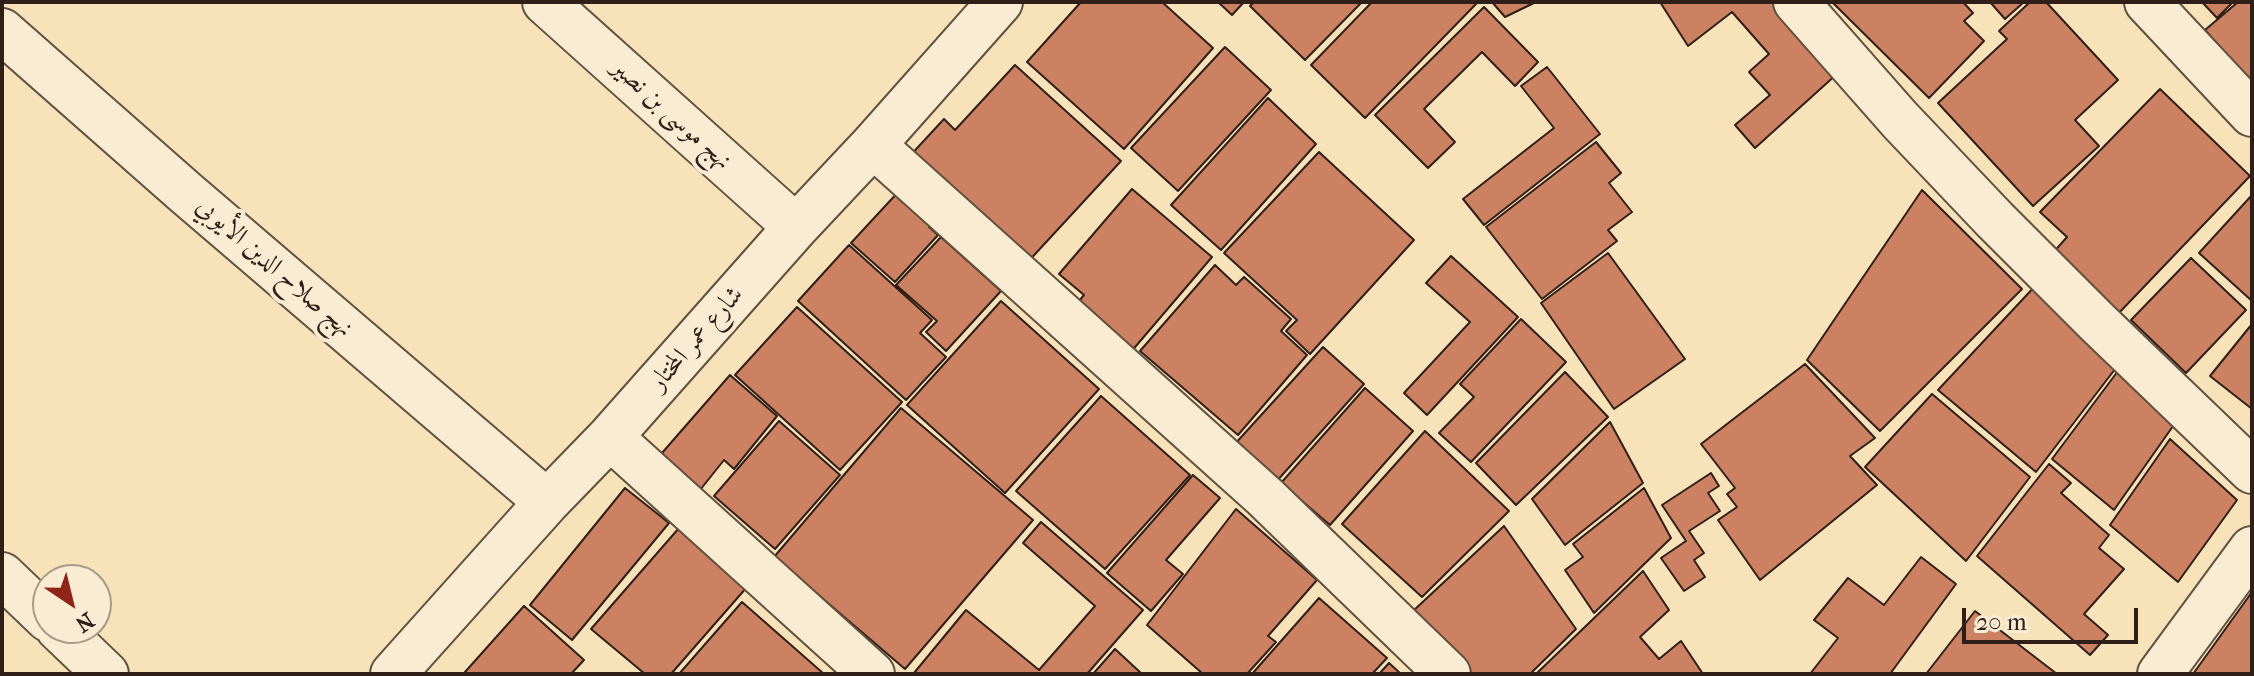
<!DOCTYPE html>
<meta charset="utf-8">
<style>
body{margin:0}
#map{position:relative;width:2254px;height:676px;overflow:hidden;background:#f7e2ba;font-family:"IM FELL French Canon",serif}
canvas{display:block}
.frame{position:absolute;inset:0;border:4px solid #301f18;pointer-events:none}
.north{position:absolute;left:32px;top:564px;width:80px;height:80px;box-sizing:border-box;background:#faecd2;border:2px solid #a99a88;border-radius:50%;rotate:145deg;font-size:22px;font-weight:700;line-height:32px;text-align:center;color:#301f18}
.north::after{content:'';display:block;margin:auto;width:28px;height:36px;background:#8f2418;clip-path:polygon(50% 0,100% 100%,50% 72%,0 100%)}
.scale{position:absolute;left:1962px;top:608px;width:176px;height:36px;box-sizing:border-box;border:4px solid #301f18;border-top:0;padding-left:10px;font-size:24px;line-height:28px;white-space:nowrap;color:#301f18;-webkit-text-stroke:6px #faecd2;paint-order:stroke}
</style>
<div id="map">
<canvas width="2254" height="676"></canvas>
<div class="frame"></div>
<div class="north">N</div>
<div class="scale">20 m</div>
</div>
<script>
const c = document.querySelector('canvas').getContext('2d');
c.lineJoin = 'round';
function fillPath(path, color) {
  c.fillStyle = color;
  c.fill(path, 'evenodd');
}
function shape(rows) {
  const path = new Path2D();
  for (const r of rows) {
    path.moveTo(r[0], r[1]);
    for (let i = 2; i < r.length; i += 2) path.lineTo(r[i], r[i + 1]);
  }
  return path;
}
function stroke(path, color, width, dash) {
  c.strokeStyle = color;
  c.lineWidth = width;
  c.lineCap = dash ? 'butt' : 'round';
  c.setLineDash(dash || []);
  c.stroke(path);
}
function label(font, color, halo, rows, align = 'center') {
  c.font = font + ' "IM FELL French Canon",Amiri,serif';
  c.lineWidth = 8;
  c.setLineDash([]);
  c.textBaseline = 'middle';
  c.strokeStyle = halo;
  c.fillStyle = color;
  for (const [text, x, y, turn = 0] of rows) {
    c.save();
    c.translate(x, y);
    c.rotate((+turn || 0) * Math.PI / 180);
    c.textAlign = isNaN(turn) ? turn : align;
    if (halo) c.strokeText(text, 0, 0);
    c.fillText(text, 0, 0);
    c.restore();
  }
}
const building = shape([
 [1081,2,1162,2,1213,48,1124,149,1027,62,1081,2],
 [1218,2,1244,2,1232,15,1218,2],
 [1254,2,1362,2,1305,60,1250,6,1254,2],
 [1372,2,1477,3,1365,118,1311,65,1372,2],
 [1492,2,1536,2,1505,17,1492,2],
 [1660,2,1776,2,1838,73,1755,148,1735,125,1770,95,1749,72,1769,54,1732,12,1688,46,1660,2],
 [1832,2,1963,2,1973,13,1964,21,1984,41,1929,98,1832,2],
 [1990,2,2024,2,2005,19,1990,2],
 [2030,2,2046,2,2118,80,2075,120,2099,146,2033,206,1938,103,2007,39,1999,31,2030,2],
 [2202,2,2233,2,2217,18,2202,2],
 [2238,2,2252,2,2252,84,2205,30,2238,2],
 [1484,7,1538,62,1515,86,1482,52,1424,109,1455,142,1428,168,1375,115,1484,7],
 [1225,47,1271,90,1178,191,1131,148,1225,47],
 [1015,65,1121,161,1025,265,907,159,944,119,955,130,1015,65],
 [1547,67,1600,134,1484,225,1463,199,1554,128,1521,86,1547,67],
 [2160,89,2250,176,2116,316,2052,254,2067,237,2040,212,2160,89],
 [1268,98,1316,144,1221,250,1171,205,1268,98],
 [1596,142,1621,173,1609,183,1632,212,1608,230,1617,241,1542,299,1486,227,1596,142],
 [1319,152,1414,240,1310,354,1286,331,1297,320,1224,253,1319,152],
 [1132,189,1212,257,1130,353,1075,306,1084,295,1059,274,1132,189],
 [900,190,934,221,929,227,938,235,895,282,851,243,900,190],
 [1922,190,2022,289,1880,431,1807,360,1922,190],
 [2252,195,2252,301,2199,253,2252,195],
 [941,237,1001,291,946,351,926,332,937,321,896,285,941,237],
 [849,245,932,320,920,333,946,357,906,400,798,301,849,245],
 [1608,253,1685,359,1614,409,1541,303,1608,253],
 [1451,256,1518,317,1427,415,1404,393,1470,322,1426,283,1451,256],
 [2191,258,2246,310,2186,373,2131,320,2191,258],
 [1215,265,1236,285,1244,277,1291,319,1281,331,1307,355,1238,435,1140,351,1215,265],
 [2037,284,2119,364,2036,472,1938,390,2037,284],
 [1001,301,1099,389,1005,493,907,405,1001,301],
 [797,307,902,402,840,470,735,375,797,307],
 [1521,319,1566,362,1471,462,1439,433,1474,397,1460,384,1521,319],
 [2252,324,2252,409,2210,376,2252,324],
 [1323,347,1364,384,1275,483,1234,445,1323,347],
 [1805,364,1875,438,1850,456,1877,485,1760,580,1718,520,1737,507,1727,494,1735,488,1701,444,1805,364],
 [2121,367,2178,419,2114,510,2052,459,2121,367],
 [1565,372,1608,417,1516,505,1476,463,1565,372],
 [730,375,777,416,734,469,724,460,696,495,655,461,730,375],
 [1365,388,1413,431,1330,525,1281,483,1365,388],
 [1932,394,2030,477,1966,561,1865,467,1932,394],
 [1101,396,1190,475,1105,569,1016,491,1101,396],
 [901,408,1033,520,905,669,774,557,901,408],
 [779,421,840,475,775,549,714,496,779,421],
 [1610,422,1643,483,1565,545,1532,499,1610,422],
 [1425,431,1509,511,1422,597,1342,524,1425,431],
 [2170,439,2237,500,2178,582,2110,525,2170,439],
 [2049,464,2071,483,2061,493,2109,535,2099,548,2124,569,2084,614,2108,635,2090,655,1977,556,2049,464],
 [1711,473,1719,486,1708,493,1720,511,1689,531,1704,553,1694,560,1705,577,1684,591,1661,558,1686,541,1662,505,1711,473],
 [1193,475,1220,498,1166,560,1183,574,1151,611,1107,573,1193,475],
 [625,488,669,523,572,640,530,605,625,488],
 [1644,488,1671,538,1594,613,1565,570,1583,557,1573,544,1644,488],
 [1236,509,1317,580,1268,636,1276,642,1247,674,1203,674,1147,625,1236,509],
 [1041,522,1143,610,1087,674,916,674,914,673,966,610,1039,670,1095,606,1023,543,1041,522],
 [1504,526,1576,629,1530,674,1472,674,1412,612,1504,526],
 [679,528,747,587,671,674,645,674,591,629,679,528],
 [1921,557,1956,584,1890,674,1810,674,1838,638,1814,620,1848,578,1884,605,1921,557],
 [1643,571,1669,610,1640,637,1659,659,1681,641,1703,674,1536,674,1643,571],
 [2252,592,2252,674,2193,674,2252,592],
 [1319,598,1387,658,1372,674,1252,674,1319,598],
 [742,602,824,674,679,674,742,602],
 [524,606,584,660,571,674,467,674,465,672,524,606],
 [1975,611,2057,674,1926,674,1975,611],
 [1115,649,1142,674,1093,674,1115,649],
 [1389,663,1401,674,1379,674,1389,663]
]);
fillPath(building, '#cc8262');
stroke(building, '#301f18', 2);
const minor = shape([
 [545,2,796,227],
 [1796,2,1900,120,1995,220,2097,322,2252,471],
 [2147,2,2252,114],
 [2,31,186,193,547,502],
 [873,145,1265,497,1448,674],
 [610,437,872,674],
 [2,575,48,619],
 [58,628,106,674],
 [393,674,547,502,610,437,796,227,873,145,1000,2],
 [2160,674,2252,549]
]);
stroke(minor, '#625040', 48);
stroke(minor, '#faecd2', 44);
label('26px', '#301f18', '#faecd2', [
 ["نهج موسى بن نصير",671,115,42],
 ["نهج صلاح الدين الأيوبي",274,268,41],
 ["شارع عمر المختار",697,339,-49]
]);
</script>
